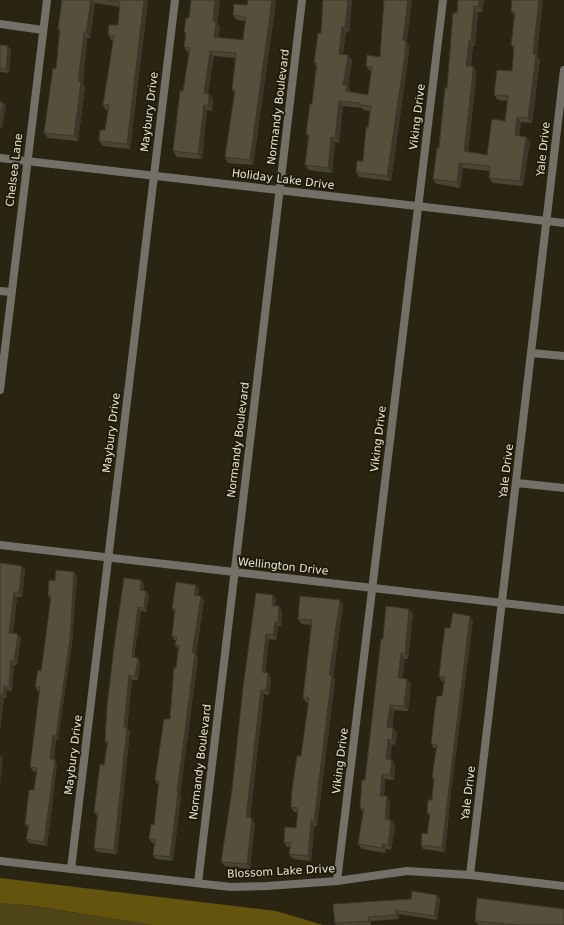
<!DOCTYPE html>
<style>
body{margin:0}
canvas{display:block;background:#2a2513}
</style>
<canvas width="564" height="925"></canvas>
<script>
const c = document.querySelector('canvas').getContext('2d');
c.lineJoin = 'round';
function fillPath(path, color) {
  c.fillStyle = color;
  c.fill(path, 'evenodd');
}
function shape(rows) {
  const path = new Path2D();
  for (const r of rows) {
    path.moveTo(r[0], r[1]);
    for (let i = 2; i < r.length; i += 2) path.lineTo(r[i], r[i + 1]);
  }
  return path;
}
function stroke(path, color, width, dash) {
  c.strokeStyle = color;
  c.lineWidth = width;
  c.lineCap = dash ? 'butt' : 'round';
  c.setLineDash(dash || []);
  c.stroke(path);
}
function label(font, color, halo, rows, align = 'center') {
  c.font = font + ' "DejaVu Sans",sans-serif';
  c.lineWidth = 4;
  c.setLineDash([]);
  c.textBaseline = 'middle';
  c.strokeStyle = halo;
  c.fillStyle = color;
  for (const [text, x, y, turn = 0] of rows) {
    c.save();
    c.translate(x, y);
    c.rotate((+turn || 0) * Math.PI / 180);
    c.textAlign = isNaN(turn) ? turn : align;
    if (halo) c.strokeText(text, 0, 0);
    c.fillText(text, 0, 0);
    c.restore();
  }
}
fillPath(shape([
 [0,903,32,906,152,925,0,925]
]), '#504419');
fillPath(shape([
 [0,878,276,911,323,925,152,925,34,906,0,903]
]), '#65540e');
stroke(shape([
 [0,24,43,30],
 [0,291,12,292],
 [532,353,564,356],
 [0,390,47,0],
 [517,483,564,488],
 [0,545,564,610],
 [0,861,231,887,267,886,337,881,407,871,470,875,564,886],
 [71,869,175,0],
 [470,875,564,70],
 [337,881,443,0],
 [198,883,302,0]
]), '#737167', 8);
stroke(shape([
 [0,158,564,223]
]), '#737167', 8);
fillPath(shape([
 [62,0,148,0,130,149,103,146,99,141,105,130,108,110,106,110,103,105,113,41,112,41,108,35,118,25,120,7,95,3,90,38,87,38,83,84,85,87,78,141,48,138,44,133,56,69,59,31,58,29],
 [191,0,220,0,217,24,220,27,218,38,243,40,245,21,237,20,233,15,275,9,253,165,228,163,225,157,235,94,232,90,236,58,214,56,208,94,209,94,213,99,212,111,207,110,202,159,177,157,173,151,189,53,188,53,184,47,186,34,184,32,189,18],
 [323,0,352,0,349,32,346,31,343,54,352,60,348,86,350,90,350,92,368,95,371,71,370,71,366,66,380,57,407,42,409,46,408,59,391,181,359,177,356,172,363,161,370,111,363,110,362,108,343,106,339,143,335,142,332,173,309,170,305,165,308,138,306,134,312,104,316,66,314,63,321,33],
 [484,0,482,12,478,12,475,46,473,46,471,66,473,66,476,72,475,87,468,152,487,155,505,121,507,101,498,100,494,95,512,71,514,49,511,45,515,17,511,11,512,0,537,56,540,60,532,123,521,122,519,136,526,137,530,142,523,186,493,183,489,178,490,171,463,168,460,188,437,184,433,179,439,148,457,13],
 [0,45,8,46,11,50,9,73,0,72],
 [0,563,22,566,25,570,22,597,17,597,13,633,21,638,17,665,14,665,12,691,7,690,6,698,4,698,0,729],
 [77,576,72,643,58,740,56,739,54,759,57,764,47,846,29,843,26,839,28,828,25,824,34,790,37,772,33,771,30,767,40,691,38,691,35,687,41,671,46,635,51,600,48,596,55,581],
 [144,584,143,591,146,591,149,595,146,612,141,611,135,650,135,657,140,662,138,680,132,680,127,728,130,731,117,854,97,852,94,848,97,816,94,812,104,765,107,745,105,741],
 [199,589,198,595,204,600,196,655,198,658,180,794,181,796,173,861,156,859,153,855,155,844,152,843,149,839,154,825,159,785,157,784,155,780,170,719,178,649,175,645,176,640,174,640,172,636,175,613,172,609],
 [273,595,276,599,275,606,282,611,281,626,278,626,276,640,269,639,265,673,271,678,269,695,264,694,250,818,255,823,250,869,225,866,221,862,232,790],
 [343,605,333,677,335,680,317,826,314,826,311,861,293,859,289,854,290,847,287,847,284,842,296,828,298,812,294,812,291,807,301,756,309,703,307,703,303,698,311,625,302,624,298,619],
 [409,609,413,614,408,659,405,659,402,678,407,679,411,684,408,711,394,710,392,728,393,728,397,733,395,745,392,744,390,759,392,760,395,765,394,780,385,779,384,796,390,801,389,820,395,825,391,850,386,849,386,853,362,849,358,844,363,812,360,808,365,780],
 [473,620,451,791,445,852,423,849,421,845,427,834,430,817,427,813,432,800,434,781,432,778,436,748,434,748,431,744,442,696,445,681,442,681,439,677,450,628],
 [437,895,440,899,437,920,399,914,399,919,371,921,371,925,336,925,335,923,411,899],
 [475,921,564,925,478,925]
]), '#494434');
fillPath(shape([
 [91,0,93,0,95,3,90,38,86,33],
 [144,0,148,0,130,149,127,144],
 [215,0,220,0,217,24,220,27,217,43,214,37,213,21],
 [272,0,276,0,275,9,253,165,250,160],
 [348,0,352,0,349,32,345,27],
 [408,0,412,0,407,42,409,46,408,59,391,181,387,176],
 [479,0,484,0,482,12,479,7],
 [539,0,543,0,537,56,540,60,532,123,528,118,533,54],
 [474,6,478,12,475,46,471,41],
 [342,26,346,31,342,59,339,54],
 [84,33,87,38,83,84,85,87,78,141,74,136,78,81],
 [469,40,473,46,470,71,466,66],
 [8,46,11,50,9,73,6,69],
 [210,51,214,56,207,98,204,93],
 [348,55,352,60,348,86,350,90,350,97,346,91,343,85],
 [473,66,476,72,475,87,467,157,464,151],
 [209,94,213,99,212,111,208,106],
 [339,101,343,106,339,143,335,138],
 [3,102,6,106,2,130,0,127,0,123],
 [204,105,207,110,202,159,198,154],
 [517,117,521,122,518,141,515,135],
 [331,137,335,142,332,173,328,168],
 [526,137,530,142,523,186,520,181],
 [459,163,463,168,460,188,457,182],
 [22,566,25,570,22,597,19,592],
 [74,572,77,576,72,643,58,740,56,736],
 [141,580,144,584,142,594,140,590],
 [196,585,199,589,197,599,194,595],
 [146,591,149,595,146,612,144,608],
 [14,592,17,597,12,637,9,633],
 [273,595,276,599,275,610,272,606],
 [201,596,204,600,196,655,198,658,180,794,181,796,173,861,170,857,177,792,192,653],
 [340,600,343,605,333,677,335,680,317,826,314,821,329,675],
 [279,606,282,611,281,626,278,622],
 [138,607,141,611,135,650,135,661,132,657,133,646],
 [409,609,413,614,408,659,405,654],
 [470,616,473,620,451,791,445,852,442,848,449,787],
 [275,622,278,626,276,640,273,635],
 [18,634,21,638,17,665,14,661],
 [266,634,269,639,265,677,262,672],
 [401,653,405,659,402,683,398,678],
 [138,658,140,662,138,680,135,676],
 [11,660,14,665,12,691,9,686],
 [268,673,271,678,269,695,266,690],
 [129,675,132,680,127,728,130,731,117,854,114,850,124,727],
 [407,679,411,684,408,711,404,706],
 [4,686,7,690,6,698,3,694],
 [261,690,264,694,249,822,246,817],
 [1,694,4,698,0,729,0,702],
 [390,705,394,710,391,732,387,727],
 [393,728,397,733,395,745,392,740],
 [53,735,56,739,53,763,50,759],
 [388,739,392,744,390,764,386,759],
 [0,754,3,758,0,785],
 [55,759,57,764,47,846,44,842],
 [392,760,395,765,394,780,390,775],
 [382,774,385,779,383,801,380,796],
 [387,796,390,801,388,824,385,819],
 [252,818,255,823,250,869,247,864],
 [391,820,395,825,391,850,388,845],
 [311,821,314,826,311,861,308,856],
 [383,844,386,849,386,853,382,848],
 [437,895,440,899,437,920,434,916],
 [396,910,399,914,399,919,396,915],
 [368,917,371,921,371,925,369,921]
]), '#3c372a');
const building = shape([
 [62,0,91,0,86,33,84,33,78,81,81,82,74,136,44,133,53,68,56,69,60,29,58,29,62,0],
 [107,0,144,0,127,144,99,141,100,130,105,130,109,105,103,105,114,36,108,35,109,25,118,25,120,2,107,0],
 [191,0,215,0,213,21,216,22,214,37,243,40,246,17,233,15,234,4,247,5,248,0,272,0,250,160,225,157,235,90,232,90,236,53,210,51,204,93,209,94,208,106,204,105,198,154,173,151,180,91,183,91,190,48,184,47,186,32,184,32,186,18,189,18,191,0],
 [323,0,348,0,345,27,342,26,339,54,348,55,343,85,347,85,346,91,368,95,372,67,366,66,367,55,380,57,384,0,408,0,403,40,406,41,405,54,387,176,356,172,357,161,363,161,366,127,368,128,371,106,360,105,360,103,339,101,335,138,331,137,328,168,305,165,309,135,306,134,310,104,312,104,317,63,314,63,318,33,321,33,323,0],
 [458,0,479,0,479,7,474,6,471,41,469,40,466,66,473,66,472,82,464,151,487,155,492,119,505,121,508,96,494,95,497,70,512,71,514,46,511,45,515,12,511,11,512,0,539,0,533,54,536,55,528,118,517,117,515,135,526,137,520,181,489,178,490,166,459,163,457,182,433,179,437,148,439,148,445,88,447,88,453,13,457,13,458,0],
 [0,45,8,46,6,69,0,69,0,45],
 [0,102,3,102,0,123,0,102],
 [0,563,22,566,19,592,14,592,9,633,18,634,14,661,11,660,9,686,4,686,3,694,1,694,0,702,0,563],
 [56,570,74,572,70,639,56,736,53,735,50,759,55,759,44,842,26,839,29,825,25,824,29,790,34,790,37,768,30,767,40,687,35,687,38,670,41,671,46,635,51,596,48,596,49,580,55,581,56,570],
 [124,578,141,580,140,590,146,591,144,608,138,607,133,646,132,657,138,658,135,676,129,675,124,727,127,727,114,850,94,848,98,813,94,812,100,764,104,765,108,741,105,741,107,706,115,639,124,578],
 [176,582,196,585,194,595,201,596,192,653,195,653,177,792,178,792,170,857,153,855,155,840,149,839,151,824,154,825,159,781,155,780,164,719,170,719,174,667,176,668,179,645,175,645,177,637,172,636,175,609,172,609,176,582],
 [256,593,273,595,272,606,279,606,278,622,275,622,273,635,266,634,262,672,268,673,266,690,261,690,246,817,252,818,247,864,221,862,232,790,243,687,256,593],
 [300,596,340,600,329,675,332,675,314,821,311,821,308,856,289,854,291,843,284,842,285,827,296,828,298,808,291,807,292,790,297,756,301,756,309,698,303,698,312,620,298,619,300,596],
 [386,606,409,609,405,654,401,653,398,678,407,679,404,706,390,705,387,727,393,728,392,740,388,739,386,759,392,760,390,775,382,774,380,796,387,796,385,819,391,820,388,845,383,844,382,848,358,844,364,808,360,808,362,780,365,780,381,639,383,639,386,606],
 [453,613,470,616,449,787,442,848,421,845,422,833,427,834,430,814,427,813,428,800,432,800,434,778,432,778,437,745,431,744,435,709,437,696,442,696,445,677,439,677,442,650,445,628,450,628,453,613],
 [412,891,437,895,434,916,396,910,396,915,368,917,369,921,335,923,333,904,411,899,412,891],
 [477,898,564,909,564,925,518,925,475,921,477,898]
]);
fillPath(building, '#554f3c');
stroke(building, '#3c372a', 1);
label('11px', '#e9e5da', '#201b09', [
 ["Normandy Boulevard",279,107,-83],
 ["Maybury Drive",150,112,-83],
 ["Viking Drive",418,117,-83],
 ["Yale Drive",544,149,-84],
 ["Chelsea Lane",15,170,-83],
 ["Holiday Lake Drive",283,180,7],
 ["Maybury Drive",112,433,-83],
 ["Viking Drive",379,439,-83],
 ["Normandy Boulevard",239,440,-83],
 ["Yale Drive",507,471,-83],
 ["Wellington Drive",283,567,6],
 ["Maybury Drive",74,755,-83],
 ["Viking Drive",341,761,-83],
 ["Normandy Boulevard",201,762,-83],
 ["Yale Drive",469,793,-83],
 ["Blossom Lake Drive",281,872,-3]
]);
</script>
